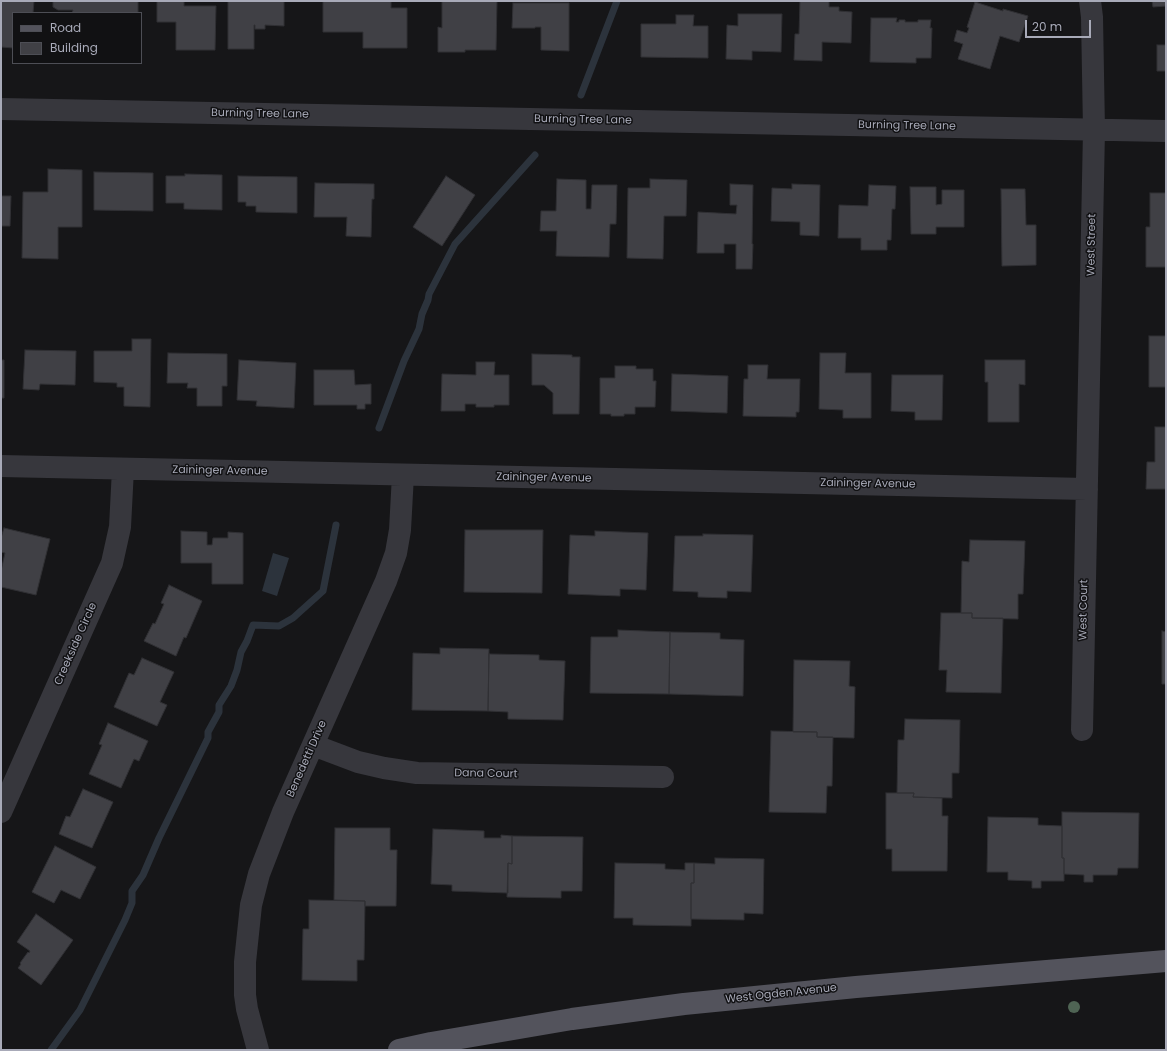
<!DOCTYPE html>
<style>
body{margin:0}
#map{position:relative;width:1167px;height:1051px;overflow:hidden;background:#161618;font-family:Poppins,sans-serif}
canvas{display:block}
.frame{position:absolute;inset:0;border:2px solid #a8aab8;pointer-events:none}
.legend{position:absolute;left:12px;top:12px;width:130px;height:52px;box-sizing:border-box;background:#111113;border:1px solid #4d4e55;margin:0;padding:5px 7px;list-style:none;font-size:12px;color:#a8aab8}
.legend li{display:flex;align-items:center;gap:8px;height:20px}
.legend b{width:20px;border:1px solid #4d4e55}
.scale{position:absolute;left:1025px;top:20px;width:66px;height:18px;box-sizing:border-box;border:2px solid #a8aab8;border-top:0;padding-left:5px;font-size:12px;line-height:14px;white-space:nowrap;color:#a8aab8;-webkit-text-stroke:3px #111113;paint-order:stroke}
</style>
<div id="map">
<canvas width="1167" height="1051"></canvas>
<div class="frame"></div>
<ul class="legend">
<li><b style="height:5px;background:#53535c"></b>Road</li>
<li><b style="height:11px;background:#404045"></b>Building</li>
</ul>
<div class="scale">20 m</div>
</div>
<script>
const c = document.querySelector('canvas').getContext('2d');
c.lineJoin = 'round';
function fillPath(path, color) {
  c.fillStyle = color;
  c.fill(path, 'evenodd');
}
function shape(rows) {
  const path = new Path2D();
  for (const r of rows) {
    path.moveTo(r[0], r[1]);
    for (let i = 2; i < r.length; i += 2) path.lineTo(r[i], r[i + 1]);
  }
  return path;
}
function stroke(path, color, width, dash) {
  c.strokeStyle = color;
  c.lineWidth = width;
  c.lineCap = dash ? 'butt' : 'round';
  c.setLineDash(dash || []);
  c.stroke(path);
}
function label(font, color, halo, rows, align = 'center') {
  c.font = font + ' Poppins,sans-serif';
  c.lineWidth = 3;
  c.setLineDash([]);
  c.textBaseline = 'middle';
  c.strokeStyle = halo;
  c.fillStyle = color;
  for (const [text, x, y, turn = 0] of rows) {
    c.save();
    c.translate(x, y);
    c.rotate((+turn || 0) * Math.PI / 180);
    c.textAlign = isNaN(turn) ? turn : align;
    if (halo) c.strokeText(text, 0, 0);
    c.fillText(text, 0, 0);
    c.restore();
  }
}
fillPath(shape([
 [273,553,289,558,277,596,262,591]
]), '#2c333c');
stroke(shape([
 [581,95,617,1],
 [379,428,404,361,419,329,422,314,428,300,429,294,455,244,535,155],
 [51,1050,80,1010,125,920,132,903,132,891,143,875,159,838,208,738,208,732,219,712,219,705,231,686,237,670,241,652,247,641,253,625,279,626,293,618,323,591,336,525]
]), '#2c333c', 7);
const building = shape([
 [1,1,34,1,33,13,13,13,13,48,1,47,1,1],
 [53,1,138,1,138,13,72,13,73,10,58,10,53,7,53,1],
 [157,1,184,1,184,6,216,6,215,50,176,50,176,22,157,22,157,1],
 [228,1,284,1,284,26,265,25,265,29,255,29,255,25,254,25,254,49,228,49,228,1],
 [323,1,391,1,391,8,407,8,407,48,363,48,363,32,323,32,323,1],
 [442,1,497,1,496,50,465,50,465,52,438,52,438,27,442,28,442,1],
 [800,1,829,1,829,7,839,7,839,11,852,12,851,43,822,42,822,61,794,60,795,34,799,34,800,1],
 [1152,1,1166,1,1166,6,1153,7,1152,1],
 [975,2,1003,11,1003,9,1028,16,1019,42,1000,36,990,69,958,59,963,44,954,41,957,30,967,33,969,28,967,27,975,2],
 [513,3,569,3,569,51,541,50,541,27,535,27,535,28,512,28,513,3],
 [738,14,782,14,781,52,752,51,752,60,726,59,727,25,738,26,738,14],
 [676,15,694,15,693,26,708,26,708,58,641,57,641,24,676,24,676,15],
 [871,18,897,18,896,22,899,22,899,20,905,20,905,22,918,22,918,20,931,20,930,28,932,28,931,58,916,58,916,63,870,62,871,18],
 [1157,45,1166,45,1166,71,1157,71,1157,45],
 [48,169,82,170,82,227,58,227,58,259,22,258,23,192,48,192,48,169],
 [94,172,153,173,153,211,94,210,94,172],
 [185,174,222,175,222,210,184,209,184,203,166,203,166,176,185,176,185,174],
 [238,176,297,177,297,213,256,212,256,206,246,206,246,202,238,202,238,176],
 [446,176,475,195,442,246,413,227,446,176],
 [557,179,586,180,586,209,591,209,592,185,617,185,616,224,610,224,609,257,556,256,557,231,540,231,541,211,556,211,557,179],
 [650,179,687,180,686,216,664,216,663,259,627,258,628,188,650,188,650,179],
 [315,183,374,184,374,199,372,199,371,237,346,236,347,217,314,217,315,183],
 [730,184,753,185,752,244,753,244,752,269,736,269,736,244,724,244,724,253,697,253,698,212,736,214,737,205,730,205,730,184],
 [792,184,820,185,819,236,800,235,800,222,771,221,772,188,792,189,792,184],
 [869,185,896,186,895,209,892,209,891,240,887,240,887,250,861,250,861,238,838,238,839,205,868,206,869,185],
 [910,187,936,187,936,205,942,204,942,190,964,190,964,227,936,227,936,234,911,234,910,187],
 [1001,189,1025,189,1026,225,1036,225,1036,265,1002,266,1001,189],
 [1150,193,1166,193,1166,267,1146,267,1146,227,1150,227,1150,193],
 [1,196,11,196,10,226,1,226,1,196],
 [1149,336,1166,336,1166,387,1149,387,1149,336],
 [132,339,151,339,150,407,124,406,124,387,117,387,117,383,94,382,94,351,132,351,132,339],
 [25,350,76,351,75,385,40,384,39,390,23,389,25,350],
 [168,353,227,354,227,386,222,386,222,406,197,406,197,388,187,388,188,383,167,383,168,353],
 [820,353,846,353,845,373,871,373,871,418,843,418,843,410,819,409,820,353],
 [532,354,572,355,572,357,580,357,579,414,553,414,553,393,544,385,532,385,532,354],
 [1,360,4,360,4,398,1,398,1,360],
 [239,360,296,363,294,408,256,406,257,401,237,400,239,360],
 [985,360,1025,360,1025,385,1019,384,1019,422,988,422,988,382,985,382,985,360],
 [476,362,495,362,494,375,509,375,509,405,494,405,494,407,476,407,476,404,465,404,465,411,441,411,442,374,476,375,476,362],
 [748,365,768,365,767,379,800,379,799,412,796,412,796,417,743,416,744,379,748,379,748,365],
 [615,366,636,366,636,369,653,369,653,381,656,381,655,407,635,407,635,414,624,414,624,416,611,416,611,414,600,414,600,378,615,378,615,366],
 [314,370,354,370,355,385,371,384,371,404,365,404,365,409,357,409,357,405,314,405,314,370],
 [672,374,728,376,727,413,671,411,672,374],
 [892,375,943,375,942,420,915,420,915,412,891,411,892,375],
 [1155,427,1166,427,1166,489,1146,489,1147,462,1155,462,1155,427],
 [4,528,50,539,36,595,1,587,1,571,5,553,1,552,1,538,4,528],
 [465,530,543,530,542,593,464,592,465,530],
 [181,531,207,532,207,545,212,545,213,538,228,538,228,532,243,533,243,584,212,584,212,563,181,563,181,531],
 [595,531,648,533,646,590,620,589,620,596,568,594,570,535,595,536,595,531],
 [703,534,753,535,751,592,727,591,727,598,698,597,698,592,673,591,675,536,703,536,703,534],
 [970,540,1025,541,1023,594,1018,594,1018,619,972,618,972,613,961,613,962,561,969,562,970,540],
 [169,585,202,601,186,638,184,637,176,656,144,641,153,623,155,624,164,604,161,603,169,585],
 [941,613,972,613,972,618,1003,618,1001,693,946,692,947,670,939,670,941,613],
 [618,630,670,632,669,694,590,693,591,637,618,637,618,630],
 [1162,631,1166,632,1166,684,1162,684,1162,631],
 [670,632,720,633,720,639,744,640,743,696,669,694,670,632],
 [440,648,489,649,488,711,412,710,413,653,440,654,440,648],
 [489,654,539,655,539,660,565,661,563,720,508,719,508,712,488,711,489,654],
 [142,658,174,672,160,702,167,705,157,726,114,707,129,673,134,675,142,658],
 [794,660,850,661,849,686,855,687,854,738,817,737,817,732,793,732,794,660],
 [905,719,960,720,959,773,952,773,952,798,913,797,914,793,897,793,898,740,904,740,905,719],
 [108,723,148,741,139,761,134,759,121,788,89,774,102,745,99,744,108,723],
 [771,731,817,732,817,737,833,737,832,786,827,786,826,813,769,812,771,731],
 [83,789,113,802,92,848,59,834,66,816,70,817,83,789],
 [886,793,914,793,913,797,942,798,942,816,948,816,947,871,892,871,892,849,886,849,886,793],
 [1062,812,1139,813,1138,868,1118,868,1117,875,1093,875,1093,882,1084,882,1084,875,1064,874,1064,858,1062,858,1062,812],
 [988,817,1038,818,1038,825,1062,826,1062,858,1064,858,1064,881,1041,881,1041,888,1032,888,1032,881,1008,880,1008,872,987,872,988,817],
 [335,828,390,828,390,850,397,850,396,906,365,906,365,901,334,900,335,828],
 [433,829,484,831,484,838,501,838,501,835,512,836,512,864,508,863,508,893,452,891,452,885,431,884,433,829],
 [512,836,583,837,582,891,561,891,561,898,507,897,508,863,512,864,512,836],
 [55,846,96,867,80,899,61,890,54,903,32,892,55,846],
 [715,858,764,859,763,914,744,913,744,920,691,919,691,883,694,883,694,863,715,864,715,858],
 [615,863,665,864,665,869,685,870,685,863,694,863,694,883,691,883,691,926,633,925,633,918,614,918,615,863],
 [309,900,365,901,364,960,357,960,357,981,302,980,303,929,309,929,309,900],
 [36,914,73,940,41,985,18,968,21,964,20,963,28,952,29,953,30,951,17,942,36,914]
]);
fillPath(building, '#404045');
stroke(building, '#303034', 1);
stroke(shape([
 [1,109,1166,131],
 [1,466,1087,489],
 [1082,730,1094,130,1092,17,1090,1],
 [313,745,358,762,384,768,417,773,663,777],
 [1,812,112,563,120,527,123,469],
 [258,1050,247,1009,245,995,245,962,251,905,259,874,283,812,386,581,396,553,400,530,403,475]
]), '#37373d', 22);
stroke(shape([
 [399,1050,431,1043,572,1019,684,1004,856,987,1166,961]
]), '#53535c', 22);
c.fillStyle = '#4f6454';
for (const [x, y] of [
 [1074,1007]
]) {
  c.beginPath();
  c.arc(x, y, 6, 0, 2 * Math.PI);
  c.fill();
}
label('11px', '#a8aab8', '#111113', [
 ["Burning Tree Lane",260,114,1],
 ["Burning Tree Lane",583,120,1],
 ["Burning Tree Lane",907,126,1],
 ["West Street",1092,245,-89],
 ["Zaininger Avenue",220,471,1],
 ["Zaininger Avenue",544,478,1],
 ["Zaininger Avenue",868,484,1],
 ["West Court",1084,610,-89],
 ["Creekside Circle",76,644,-66],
 ["Benedetti Drive",307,759,-66],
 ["Dana Court",486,774,1],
 ["West Ogden Avenue",781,994,-6]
]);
</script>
